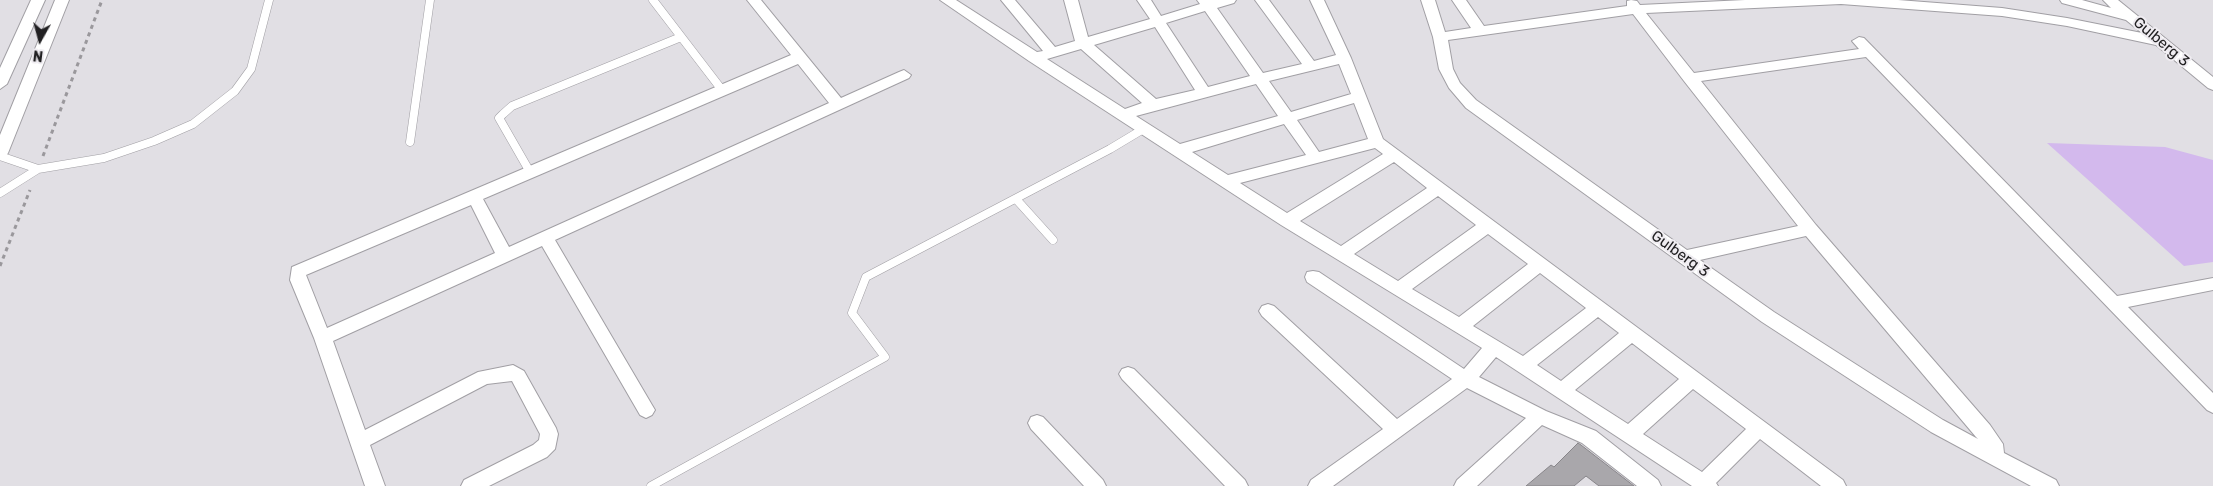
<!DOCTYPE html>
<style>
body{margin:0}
#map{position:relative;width:2213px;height:486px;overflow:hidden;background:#e1dfe4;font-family:Rubik,sans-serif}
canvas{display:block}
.north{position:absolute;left:15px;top:15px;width:50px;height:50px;-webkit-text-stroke:4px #efecf1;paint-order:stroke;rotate:187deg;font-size:14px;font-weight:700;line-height:20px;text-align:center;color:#222123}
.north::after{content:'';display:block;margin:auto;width:18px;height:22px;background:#222123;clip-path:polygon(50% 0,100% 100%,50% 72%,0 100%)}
</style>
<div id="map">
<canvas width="2213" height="486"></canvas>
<div class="north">N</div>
</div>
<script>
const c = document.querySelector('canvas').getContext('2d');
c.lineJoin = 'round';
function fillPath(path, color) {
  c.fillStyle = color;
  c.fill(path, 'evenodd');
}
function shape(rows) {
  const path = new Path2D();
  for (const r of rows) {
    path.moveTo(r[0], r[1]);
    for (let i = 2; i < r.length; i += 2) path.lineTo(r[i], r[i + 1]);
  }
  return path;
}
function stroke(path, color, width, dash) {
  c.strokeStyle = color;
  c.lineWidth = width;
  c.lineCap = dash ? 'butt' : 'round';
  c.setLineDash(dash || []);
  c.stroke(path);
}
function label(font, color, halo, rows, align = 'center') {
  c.font = font + ' Rubik,sans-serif';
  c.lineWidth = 4;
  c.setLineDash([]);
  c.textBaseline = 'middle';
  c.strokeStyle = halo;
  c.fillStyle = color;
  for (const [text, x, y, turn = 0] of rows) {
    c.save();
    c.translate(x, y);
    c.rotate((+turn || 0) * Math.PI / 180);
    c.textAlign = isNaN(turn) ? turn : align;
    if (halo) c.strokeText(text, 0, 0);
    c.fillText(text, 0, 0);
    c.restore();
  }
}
fillPath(shape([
 [2047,143,2165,147,2213,160,2213,262,2184,266]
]), '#d3b9ed');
const building = shape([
 [1578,443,1581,445,1634,486,1599,486,1586,476,1574,486,1526,486,1551,465,1554,467,1578,443]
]);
fillPath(building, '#a9a7ab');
stroke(building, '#878589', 1);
const lane = shape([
 [653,0,722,90],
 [410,142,430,0],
 [0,156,38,169],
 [530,172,499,118,503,114,512,106,681,37],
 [0,193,38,169,104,158,154,141,193,124,235,91,251,69,269,0],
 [1016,199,1053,240],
 [651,486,885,357,852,313,866,277,1110,149,1145,128]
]);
const street = shape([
 [31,0,45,0,7,84,0,89,0,68,31,0],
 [55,0,69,0,8,153,5,157,0,158,0,135,55,0],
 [747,0,761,0,841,98,899,72,904,70,911,75,909,78,555,240,652,405,655,410,652,415,646,418,640,415,542,246,333,341,365,430,478,372,513,365,524,371,556,428,558,434,555,449,547,457,489,486,461,486,464,480,533,445,539,440,540,434,512,381,487,384,370,445,385,486,365,486,314,338,290,280,292,267,791,55,747,0],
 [798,64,829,103,509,247,483,199,798,64],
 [471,205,495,253,327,328,306,275,471,205],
 [940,0,956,0,1037,52,1043,51,1001,0,1015,0,1055,47,1075,41,1064,0,1078,0,1088,37,1150,19,1137,0,1151,0,1161,16,1200,4,1197,0,1236,0,1234,3,1217,8,1263,73,1302,64,1255,0,1269,0,1314,61,1336,55,1310,0,1324,0,1351,58,1383,139,1843,480,1846,486,1821,486,1760,439,1716,483,1718,486,1692,486,1496,357,1479,377,1546,411,1596,431,1658,480,1661,486,1637,486,1582,443,1542,425,1477,486,1454,486,1457,480,1526,418,1467,388,1333,486,1308,486,1311,480,1383,429,1262,316,1259,311,1262,306,1268,304,1274,306,1397,419,1452,379,1307,282,1305,277,1307,272,1313,271,1319,272,1464,369,1482,348,1281,225,1029,61,940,0],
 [1205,11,1250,76,1208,87,1166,23,1205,11],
 [1155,27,1195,90,1156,99,1094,45,1155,27],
 [1081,49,1142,103,1125,109,1047,59,1081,49],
 [1339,64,1351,94,1291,112,1269,81,1339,64],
 [1256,84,1278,116,1180,144,1136,116,1256,84],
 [1354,103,1368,139,1319,152,1297,120,1354,103],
 [1284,124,1306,155,1228,175,1192,152,1284,124],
 [1375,148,1383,154,1287,213,1240,183,1375,148],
 [1394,162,1427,188,1341,246,1300,221,1394,162],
 [1438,196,1476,225,1398,281,1354,254,1438,196],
 [1488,234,1528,264,1459,317,1412,289,1488,234],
 [1540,273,1586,308,1523,356,1473,326,1540,273],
 [1598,317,1619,333,1561,381,1537,365,1598,317],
 [1632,343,1679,379,1628,424,1575,390,1632,343],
 [1693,389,1746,429,1702,472,1643,434,1693,389],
 [1421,0,1435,0,1445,32,1471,28,1452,0,1466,0,1484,26,1627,6,1627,1,1631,0,1637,1,1640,5,1745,0,1898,0,2002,8,2067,18,2142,33,2126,20,2062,3,2060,0,2082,0,2111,8,2103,0,2118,0,2213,77,2213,90,2208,88,2156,45,2067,26,2002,16,1841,4,1646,13,1694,73,1859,49,1852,41,1859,37,1864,38,2117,296,2213,278,2213,290,2128,307,2213,393,2213,413,2207,410,1866,57,1701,81,1816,225,1990,425,2003,444,2004,453,2056,480,2059,486,2031,486,1931,432,1762,322,1466,108,1449,88,1439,69,1433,37,1421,0],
 [1633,14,1684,81,1798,226,1687,250,1476,100,1460,83,1453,69,1448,40,1633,14],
 [1806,236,1976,437,1978,439,1943,420,1774,312,1700,260,1806,236],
 [1128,367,1134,369,1245,480,1248,486,1225,486,1122,379,1119,374,1122,369,1128,367],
 [1037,415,1043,417,1103,480,1106,486,1084,486,1031,429,1028,423,1031,417,1037,415]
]);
stroke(lane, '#a19fa4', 9);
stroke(street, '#a19fa4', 2);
stroke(shape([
 [43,156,102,0],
 [0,266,30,190]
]), '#9a989c', 3, [4, 4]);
stroke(lane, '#fff', 8);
fillPath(street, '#fff');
label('15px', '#222123', '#efecf1', [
 ["Gulberg 3",2161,42,40],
 ["Gulberg 3",1680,254,36]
]);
</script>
